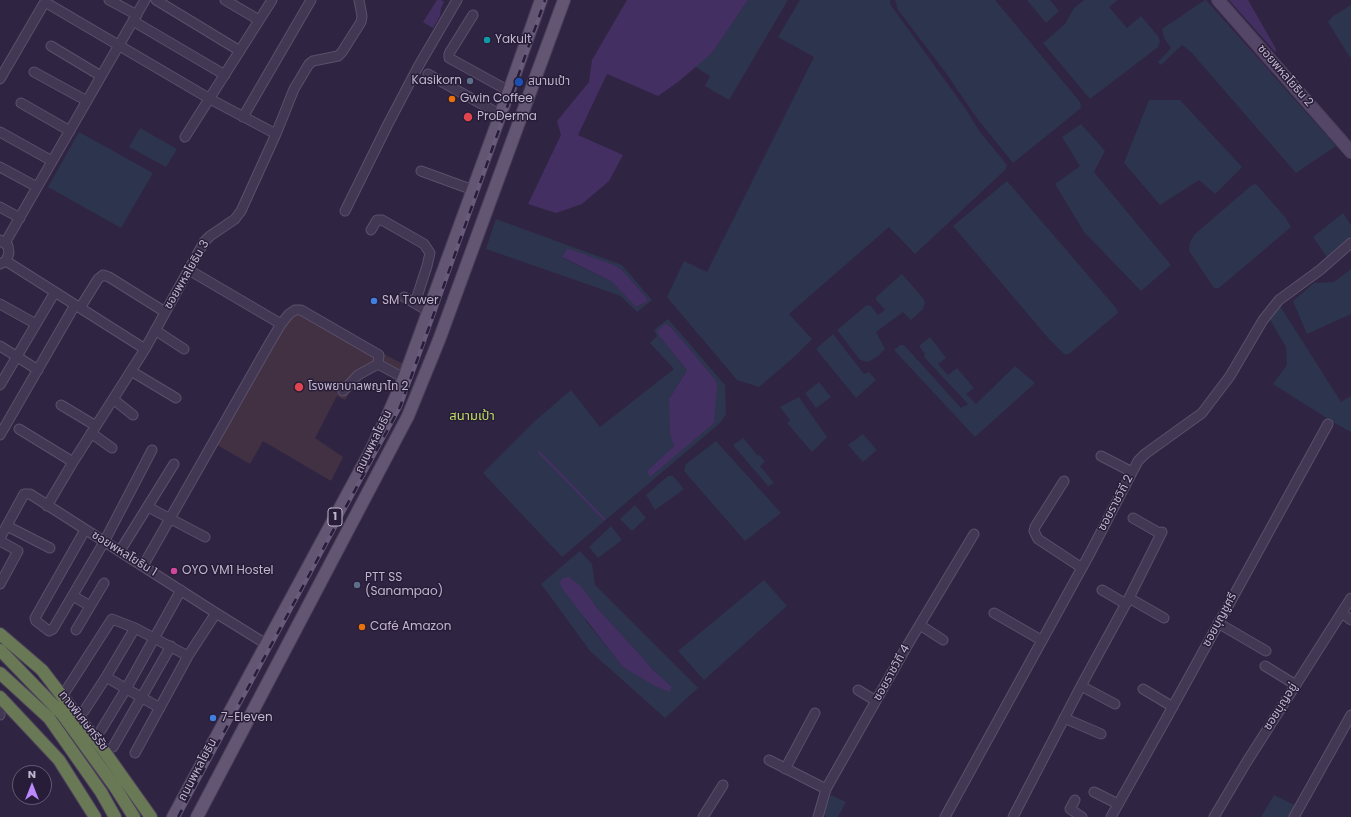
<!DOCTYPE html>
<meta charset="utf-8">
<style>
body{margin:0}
#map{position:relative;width:1351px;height:817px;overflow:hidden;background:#302443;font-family:Poppins,sans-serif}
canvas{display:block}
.north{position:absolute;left:12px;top:765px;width:40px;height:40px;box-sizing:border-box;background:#281d38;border:1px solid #655a74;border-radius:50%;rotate:0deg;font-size:11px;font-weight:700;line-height:16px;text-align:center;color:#c0b5cd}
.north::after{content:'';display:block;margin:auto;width:14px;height:18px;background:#bc88ff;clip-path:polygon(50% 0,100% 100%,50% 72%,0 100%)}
</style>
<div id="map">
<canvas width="1351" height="817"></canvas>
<div class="north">N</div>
</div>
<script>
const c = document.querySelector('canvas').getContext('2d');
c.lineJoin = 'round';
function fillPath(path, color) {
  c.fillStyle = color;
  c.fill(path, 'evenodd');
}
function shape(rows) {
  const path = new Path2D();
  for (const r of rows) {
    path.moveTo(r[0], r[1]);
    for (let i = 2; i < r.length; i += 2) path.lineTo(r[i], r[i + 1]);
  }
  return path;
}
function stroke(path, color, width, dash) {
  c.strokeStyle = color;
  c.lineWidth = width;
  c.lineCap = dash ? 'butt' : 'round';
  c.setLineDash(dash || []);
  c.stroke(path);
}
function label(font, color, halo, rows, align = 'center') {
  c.font = font + ' Poppins,"Noto Sans Thai",sans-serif';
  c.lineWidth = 3;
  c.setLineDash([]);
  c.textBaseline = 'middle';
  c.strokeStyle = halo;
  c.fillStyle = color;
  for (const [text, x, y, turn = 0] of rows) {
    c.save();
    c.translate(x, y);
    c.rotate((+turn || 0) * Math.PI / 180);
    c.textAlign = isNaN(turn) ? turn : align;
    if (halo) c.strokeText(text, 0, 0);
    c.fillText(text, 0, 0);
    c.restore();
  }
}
fillPath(shape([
 [293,307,403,364,396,378,380,368,362,374,345,400,337,396,315,438,343,457,331,481,263,441,250,464,212,442]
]), '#423143');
fillPath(shape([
 [748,0,788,0,729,100,705,86,710,76,694,66,712,53],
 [800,0,890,0,890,4,965,108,980,132,1007,165,1005,170,915,254,889,227,789,314,812,339,793,358,759,387,737,380,667,297,684,261,707,272,814,57,778,37],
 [895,0,995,0,1080,102,1081,108,1013,163,976,117,946,73,898,10],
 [1027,0,1050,0,1059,11,1046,23],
 [1084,0,1118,0,1109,7,1127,28,1141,16,1158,36,1160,41,1158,47,1090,99,1043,43,1065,24,1074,8],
 [1205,0,1206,0,1336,146,1296,173,1191,52,1182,45,1161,65,1158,62,1171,48,1164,38,1162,29],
 [1351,5,1351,59,1328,22,1333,16],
 [1149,100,1180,100,1242,167,1215,194,1199,180,1160,205,1124,163],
 [1081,124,1105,151,1094,172,1171,265,1141,291,1084,232,1055,184,1080,166,1062,137],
 [140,128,177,149,166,167,129,147],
 [79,132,153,173,121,228,48,187],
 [1007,181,1116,308,1118,313,1069,354,1064,354,1049,339,953,226],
 [1256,184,1285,217,1291,227,1219,288,1214,288,1189,251,1190,242,1195,234,1252,185],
 [1343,213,1351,225,1351,237,1327,257,1313,237],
 [496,219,622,265,652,300,637,312,621,296,486,249],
 [565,251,614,265,622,270,646,297,648,301,636,307,611,281,563,258],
 [1351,269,1351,314,1307,334,1293,301,1314,283,1334,282],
 [902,274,922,297,925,302,923,309,911,320,903,312,876,332,885,349,878,356,868,362,860,360,837,330,867,305,871,306,878,315,885,310,876,300,876,297],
 [1280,306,1341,402,1351,396,1351,432,1333,422,1273,384,1287,365,1286,347,1268,316],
 [668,319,725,385,726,414,720,423,562,557,483,473,535,421,571,390,600,427,674,369,650,343,657,336,654,330],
 [666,324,671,327,714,378,714,423,647,471,674,446,669,399,687,370,661,338],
 [833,334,864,374,869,372,876,380,856,398,816,349],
 [930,337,946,358,938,364,948,375,957,368,974,388,966,394,976,404,1015,366,1035,383,975,437,894,350,900,345,904,345,961,408,968,404,924,357,925,354,919,346],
 [819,382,831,397,816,408,805,393],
 [799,397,827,437,812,452,787,423,790,420,780,407],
 [863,434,877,450,863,462,848,445],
 [743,438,758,456,760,455,765,462,760,466,774,483,768,486,733,445],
 [716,441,781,513,745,541,684,471,686,464],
 [668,476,673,476,684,489,655,510,646,495],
 [635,505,646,518,632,531,620,519],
 [611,526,622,540,598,558,589,547],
 [580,551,592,564,595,585,698,688,665,718,590,651,541,584],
 [581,586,598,609,643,658,653,670,671,686,623,667,615,657,586,621],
 [764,580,787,606,704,680,678,651],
 [831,795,846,802,838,817,827,817,823,815,827,802],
 [1274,795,1296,806,1291,817,1261,817]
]), '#2d344d');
fillPath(shape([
 [437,0,441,0,444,2,441,8,440,16,433,28,423,22],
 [627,0,748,0,712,53,678,82,658,96,607,74,578,135,623,155,609,181,582,204,556,213,528,204,561,135,557,121,589,82,592,60],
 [1206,0,1248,0,1276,49,1271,74],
 [567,249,572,250,614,265,622,270,646,297,648,301,636,307,611,281,562,257],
 [666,324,671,327,714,378,717,384,714,423,650,477,647,471,674,446,670,434,669,399,687,370,661,338,657,331],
 [569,577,581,586,598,609,643,658,653,670,671,686,670,692,655,686,623,667,615,657,561,587,560,582,563,578]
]), '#442f62');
fillPath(shape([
 [1206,0,1229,0,1277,54,1273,75]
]), '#302443');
stroke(shape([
 [539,452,604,519]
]), '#442f62', 2.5);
const street = shape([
 [109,0,137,15],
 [156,0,240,51],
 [225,0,259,20],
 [45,2,210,99,276,134],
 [473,15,450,52,449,54,449,58,509,91],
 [133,21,225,75],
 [51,46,101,76],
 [34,72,87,101],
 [428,74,501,115],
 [0,79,46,0],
 [21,103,70,131],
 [243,117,311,0],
 [0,132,52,161],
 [185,137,272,0],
 [0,167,37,187],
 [421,171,473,190],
 [0,207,20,218],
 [345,211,387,126,418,67,457,0],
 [371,230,377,220,382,220,424,244,430,253,427,266,415,303],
 [0,240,8,246,9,253,6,261,0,264],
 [5,243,145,0],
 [6,261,145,349],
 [189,270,281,324],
 [404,297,428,311],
 [0,304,36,324],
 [80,308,98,279,103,275,109,277,165,312],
 [155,330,184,349],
 [0,346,38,370],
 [131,371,176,398],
 [0,385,55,292],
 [343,391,358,375,378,364,404,378],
 [113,399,133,415],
 [61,405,96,426],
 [19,429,73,462],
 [91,433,112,448],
 [0,435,75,305],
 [1101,456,1132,472],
 [1064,481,1035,527,1034,531,1038,539,1082,568],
 [47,506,73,462,145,349,204,242,210,236,235,219,241,211,276,134,294,89,309,64,313,61,338,56,342,52,361,22,362,16,359,0],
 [148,507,205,537],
 [1133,518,1161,534],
 [7,526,50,548],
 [85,530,35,618,36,621,49,631,53,629,104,542,152,450],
 [0,538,24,494,30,494,216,613,266,644],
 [0,541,18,551,0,584],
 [120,551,174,464],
 [143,566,268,346,281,324,289,314,295,310,301,310,379,355,378,364],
 [1102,590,1126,604],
 [73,596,90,606],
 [1129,598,1164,618],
 [994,613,1041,640],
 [1342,613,1351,620],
 [1218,623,1266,651],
 [920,625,943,640],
 [76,630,104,583],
 [1265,666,1296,685],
 [106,677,160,708],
 [1081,686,1115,704],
 [1143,689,1173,707],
 [858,690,876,701],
 [65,692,112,619,135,628,188,656],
 [84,711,106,677,135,628],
 [0,712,0,715],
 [1064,718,1101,734],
 [101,730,126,689,181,590],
 [113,747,171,646],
 [135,753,188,656,216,613],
 [769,760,826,789],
 [785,769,815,713],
 [1094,792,1118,804],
 [1075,800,1070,809,1082,817],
 [703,817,723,785],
 [818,817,826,789,907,646,974,534],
 [945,817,1089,555,1138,461,1145,454,1202,413,1230,376,1263,320,1279,300,1320,270,1351,243],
 [1013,817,1081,686,1129,598,1162,532],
 [1111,817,1166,719,1328,424],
 [1214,817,1246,763,1351,598],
 [1294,817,1351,715]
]);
const secondary = shape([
 [1218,0,1351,152]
]);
const primary = shape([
 [173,817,369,454,387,417,404,378,509,91,541,0],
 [197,817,408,416,439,340,564,0]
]);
const highway = shape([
 [0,634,42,670,102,748,151,817],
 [0,650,62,714,115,787,134,817],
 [0,673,49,718,101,792,115,817],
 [0,697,59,760,95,817]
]);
stroke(street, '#5b506a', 11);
stroke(secondary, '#4a3f59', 14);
stroke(primary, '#4a3f59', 14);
stroke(highway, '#4b405a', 14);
stroke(street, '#433853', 9);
stroke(secondary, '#544666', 12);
stroke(primary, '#625673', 12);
stroke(highway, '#697955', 12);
const rail = shape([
 [178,817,400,407,422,347,545,0]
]);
stroke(rail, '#675a7a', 4);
stroke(rail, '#281d38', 2.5, [8]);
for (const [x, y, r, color] of [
 [487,40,4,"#0f9aa8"],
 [470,81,4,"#5c6f8a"],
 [519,82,5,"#1a4fb4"],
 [452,99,4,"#e8710a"],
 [468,117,5,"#e0444e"],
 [374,301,4,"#3f7fe0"],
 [299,387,5,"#e0444e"],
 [174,571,4,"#d1479c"],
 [357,585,4,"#5c6f8a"],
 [362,627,4,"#e8710a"],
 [213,718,4,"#3f7fe0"]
]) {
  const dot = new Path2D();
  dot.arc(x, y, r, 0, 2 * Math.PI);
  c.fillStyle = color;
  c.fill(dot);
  stroke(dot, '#281d38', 1.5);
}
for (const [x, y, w] of [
 [335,517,14]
]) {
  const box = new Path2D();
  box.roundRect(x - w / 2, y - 9, w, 18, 3);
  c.fillStyle = '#281d38';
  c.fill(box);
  stroke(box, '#c0b5cd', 1);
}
label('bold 11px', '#c0b5cd', null, [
 ["1",335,517]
]);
label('12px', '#c0b5cd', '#281d38', [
 ["Yakult",495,40],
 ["Kasikorn",462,81,"right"],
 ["สนามเป้า",528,82],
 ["Gwin Coffee",460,99],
 ["ProDerma",477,117],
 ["SM Tower",382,301],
 ["โรงพยาบาลพญาไท 2",308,387],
 ["OYO VM1 Hostel",182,571],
 ["PTT SS",365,578],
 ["(Sanampao)",365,592],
 ["Café Amazon",370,627],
 ["7-Eleven",221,718]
], 'left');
label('12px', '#c0b5cd', '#281d38', [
 ["ซอยพหลโยธิน 2",1285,76,49],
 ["ซอยพหลโยธิน 3",187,275,-60],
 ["ถนนพหลโยธิน",374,442,-64],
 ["ซอยราชวิถี 2",1116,503,-62],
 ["ซอยพหลโยธิน 1",124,554,32],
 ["ซอยบุญชูศรี",1220,620,-62],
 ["ซอยราชวิถี 4",892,673,-61],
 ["ซอยบุญอยู่",1281,707,-58],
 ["ทางพิเศษศรีรัช",83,721,52],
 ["ถนนพหลโยธิน",198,770,-62]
]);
label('13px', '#bdde5f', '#281d38', [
 ["สนามเป้า",472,417]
]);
</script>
